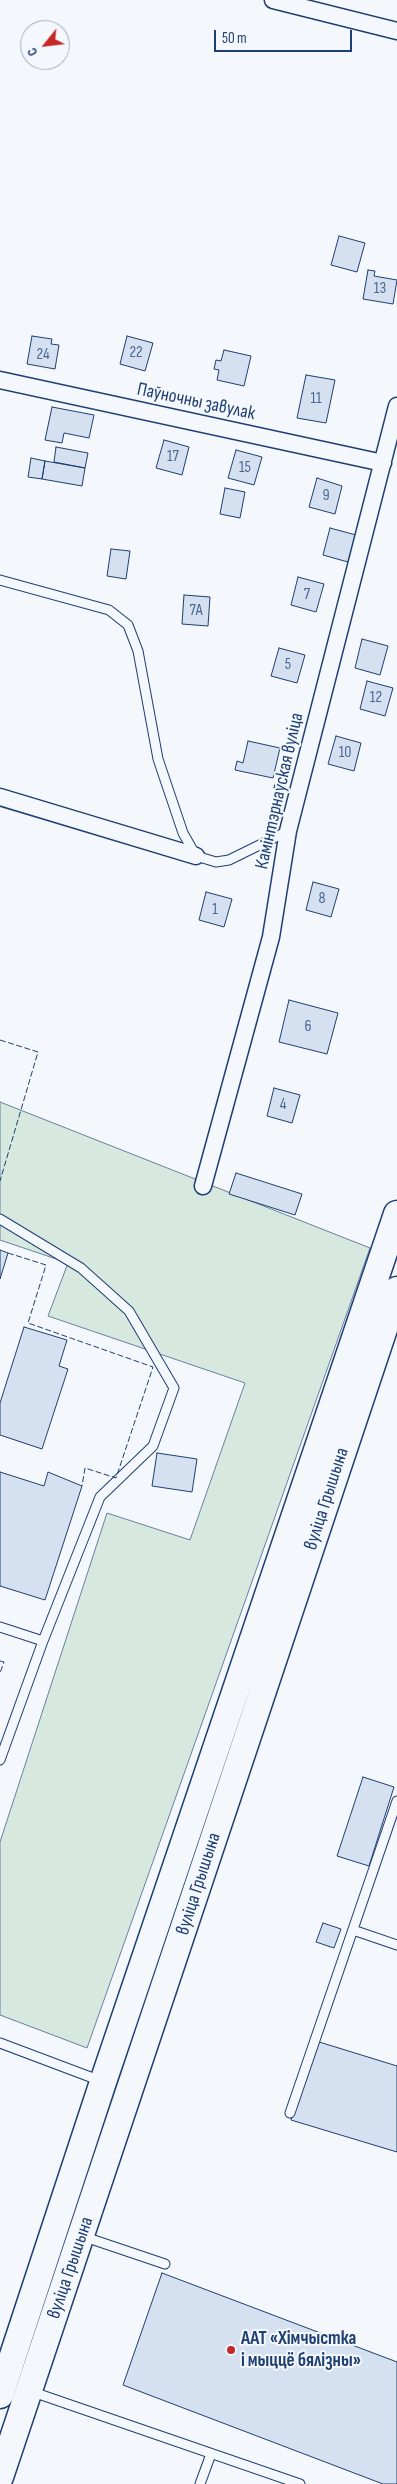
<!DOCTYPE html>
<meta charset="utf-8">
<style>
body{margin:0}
#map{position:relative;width:397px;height:2484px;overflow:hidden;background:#f4f7fb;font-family:"Sofia Sans Condensed",sans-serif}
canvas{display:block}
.north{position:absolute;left:20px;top:20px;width:50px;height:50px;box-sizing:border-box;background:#f4f7fb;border:1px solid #9eadc5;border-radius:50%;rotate:241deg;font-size:14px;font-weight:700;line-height:20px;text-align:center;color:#1d3f73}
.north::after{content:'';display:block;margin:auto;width:18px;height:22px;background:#c62828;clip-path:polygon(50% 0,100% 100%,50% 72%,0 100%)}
.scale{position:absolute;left:214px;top:30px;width:138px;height:22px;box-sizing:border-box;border:2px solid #1d3f73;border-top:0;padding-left:6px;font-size:15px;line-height:18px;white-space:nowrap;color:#1d3f73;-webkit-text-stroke:4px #f4f7fb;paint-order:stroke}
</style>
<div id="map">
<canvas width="397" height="2484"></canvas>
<div class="north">С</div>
<div class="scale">50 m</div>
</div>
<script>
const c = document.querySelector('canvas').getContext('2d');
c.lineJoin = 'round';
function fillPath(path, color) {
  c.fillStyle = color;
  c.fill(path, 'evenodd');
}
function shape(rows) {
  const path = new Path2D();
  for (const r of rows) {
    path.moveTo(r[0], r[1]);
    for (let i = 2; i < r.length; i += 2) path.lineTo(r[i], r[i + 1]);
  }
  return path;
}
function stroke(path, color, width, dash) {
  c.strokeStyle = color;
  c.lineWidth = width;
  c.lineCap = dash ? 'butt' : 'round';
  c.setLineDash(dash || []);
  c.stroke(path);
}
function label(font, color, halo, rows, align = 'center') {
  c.font = font + ' "Sofia Sans Condensed",sans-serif';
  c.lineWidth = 4;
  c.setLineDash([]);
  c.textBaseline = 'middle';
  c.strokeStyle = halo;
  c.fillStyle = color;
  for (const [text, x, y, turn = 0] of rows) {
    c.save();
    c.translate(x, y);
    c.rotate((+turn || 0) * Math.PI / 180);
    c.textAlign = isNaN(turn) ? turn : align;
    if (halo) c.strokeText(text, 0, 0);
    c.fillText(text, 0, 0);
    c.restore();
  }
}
const green = shape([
 [0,1102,370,1248,87,2048,0,2015,0,1842,107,1513,190,1540,245,1383,48,1316,68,1263,0,1240,0,1102]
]);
fillPath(green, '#d7e8df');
stroke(green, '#687fa3', 1);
const building = shape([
 [339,236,365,243,357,272,331,265,339,236],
 [368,270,375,271,374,276,397,280,393,304,363,299,368,270],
 [32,336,52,339,51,344,59,345,55,369,27,364,32,336],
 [127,336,153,343,145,371,120,364,127,336],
 [224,350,251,356,244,386,217,380,219,370,214,369,216,360,221,361,224,350],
 [306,375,335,380,326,423,297,418,306,375],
 [52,407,94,415,89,438,64,433,62,443,45,440,52,407],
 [164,440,189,447,182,475,156,468,164,440],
 [56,447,88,453,85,468,54,462,56,447],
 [236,450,262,457,254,485,228,478,236,450],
 [31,458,45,461,42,479,28,477,31,458],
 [45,461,85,468,82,486,42,479,45,461],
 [317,478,342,486,335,514,309,507,317,478],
 [225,488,245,492,240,518,220,514,225,488],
 [330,528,356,535,348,562,323,555,330,528],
 [111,549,130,551,126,579,107,576,111,549],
 [298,577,324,584,316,612,291,605,298,577],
 [184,595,210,597,208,626,182,624,184,595],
 [362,639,388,646,380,675,355,668,362,639],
 [279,648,305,655,297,683,271,676,279,648],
 [367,681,393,688,385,716,360,709,367,681],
 [336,736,361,743,354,771,328,764,336,736],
 [248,741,280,748,273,778,235,770,237,761,243,763,248,741],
 [313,882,339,889,331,917,306,910,313,882],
 [206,892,232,899,224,927,199,920,206,892],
 [289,1000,338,1013,327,1054,279,1042,289,1000],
 [274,1088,300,1095,292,1123,267,1116,274,1088],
 [236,1173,302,1194,295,1215,229,1194,236,1173],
 [0,1250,8,1253,0,1279,0,1250],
 [24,1327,67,1340,59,1366,68,1369,42,1449,0,1435,0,1403,24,1327],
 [157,1453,197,1459,192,1492,152,1486,157,1453],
 [0,1472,44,1486,48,1472,82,1486,45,1600,0,1586,0,1472],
 [363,1777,394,1787,369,1866,337,1856,363,1777],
 [323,1923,341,1929,334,1948,316,1942,323,1923],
 [316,2041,397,2066,397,2152,291,2120,316,2041],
 [162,2273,397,2362,397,2484,383,2484,123,2385,162,2273]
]);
fillPath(building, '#d5e0f0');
stroke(building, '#1d3f73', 1);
const service = shape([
 [0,580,109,610,128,625,138,651,158,759,183,833,196,856,216,862,229,860,288,831],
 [0,1219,81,1268,129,1311,174,1388,153,1446,100,1497,43,1641,0,1760],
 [0,1627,43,1641],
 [353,1930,397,1945],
 [0,2043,101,2081],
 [290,2113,397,1801],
 [82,2236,165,2264],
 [30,2391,300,2484],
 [200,2484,211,2454]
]);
const minor = shape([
 [273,0,397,31],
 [0,380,383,463],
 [0,797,196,856],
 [203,1186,271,937,288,831,397,406]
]);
const primary = shape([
 [0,2395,103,2082,397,1214],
 [0,2477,397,1290]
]);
stroke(service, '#1d3f73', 11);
stroke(minor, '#1d3f73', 19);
stroke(primary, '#1d3f73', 29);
stroke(service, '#f4f7fb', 9);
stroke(minor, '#f4f7fb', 16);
stroke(primary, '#f4f7fb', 26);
stroke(shape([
 [0,1040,38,1052,0,1181],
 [8,1253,46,1265,28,1323,153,1367,116,1478,85,1468,82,1486],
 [0,1661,4,1662,0,1673]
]), '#1d3f73', 1, [6, 2.5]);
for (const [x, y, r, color] of [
 [231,2350,5,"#c62828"]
]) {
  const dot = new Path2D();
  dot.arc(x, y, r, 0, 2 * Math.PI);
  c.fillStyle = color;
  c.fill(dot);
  stroke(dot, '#f4f7fb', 2);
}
label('16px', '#4b6792', null, [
 ["13",380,289],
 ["22",136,353],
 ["24",43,355],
 ["11",316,399],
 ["17",173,457],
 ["15",245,468],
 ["9",326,496],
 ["7",307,595],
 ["7А",196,611],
 ["5",288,665],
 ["12",376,698],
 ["10",345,753],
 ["8",322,899],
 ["1",215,910],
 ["6",308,1027],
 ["4",283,1105]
]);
label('19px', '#1d3f73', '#f4f7fb', [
 ["Паўночны завулак",196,402,12],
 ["Камінтэрнаўская вуліца",280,791,-77],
 ["вуліца Грышына",327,1499,-72],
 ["вуліца Грышына",199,1884,-72],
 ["вуліца Грышына",71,2268,-71]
]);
label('bold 19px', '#1d3f73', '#f4f7fb', [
 ["ААТ «Хімчыстка",241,2339],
 ["і мыццё бялізны»",241,2361]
], 'left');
</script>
